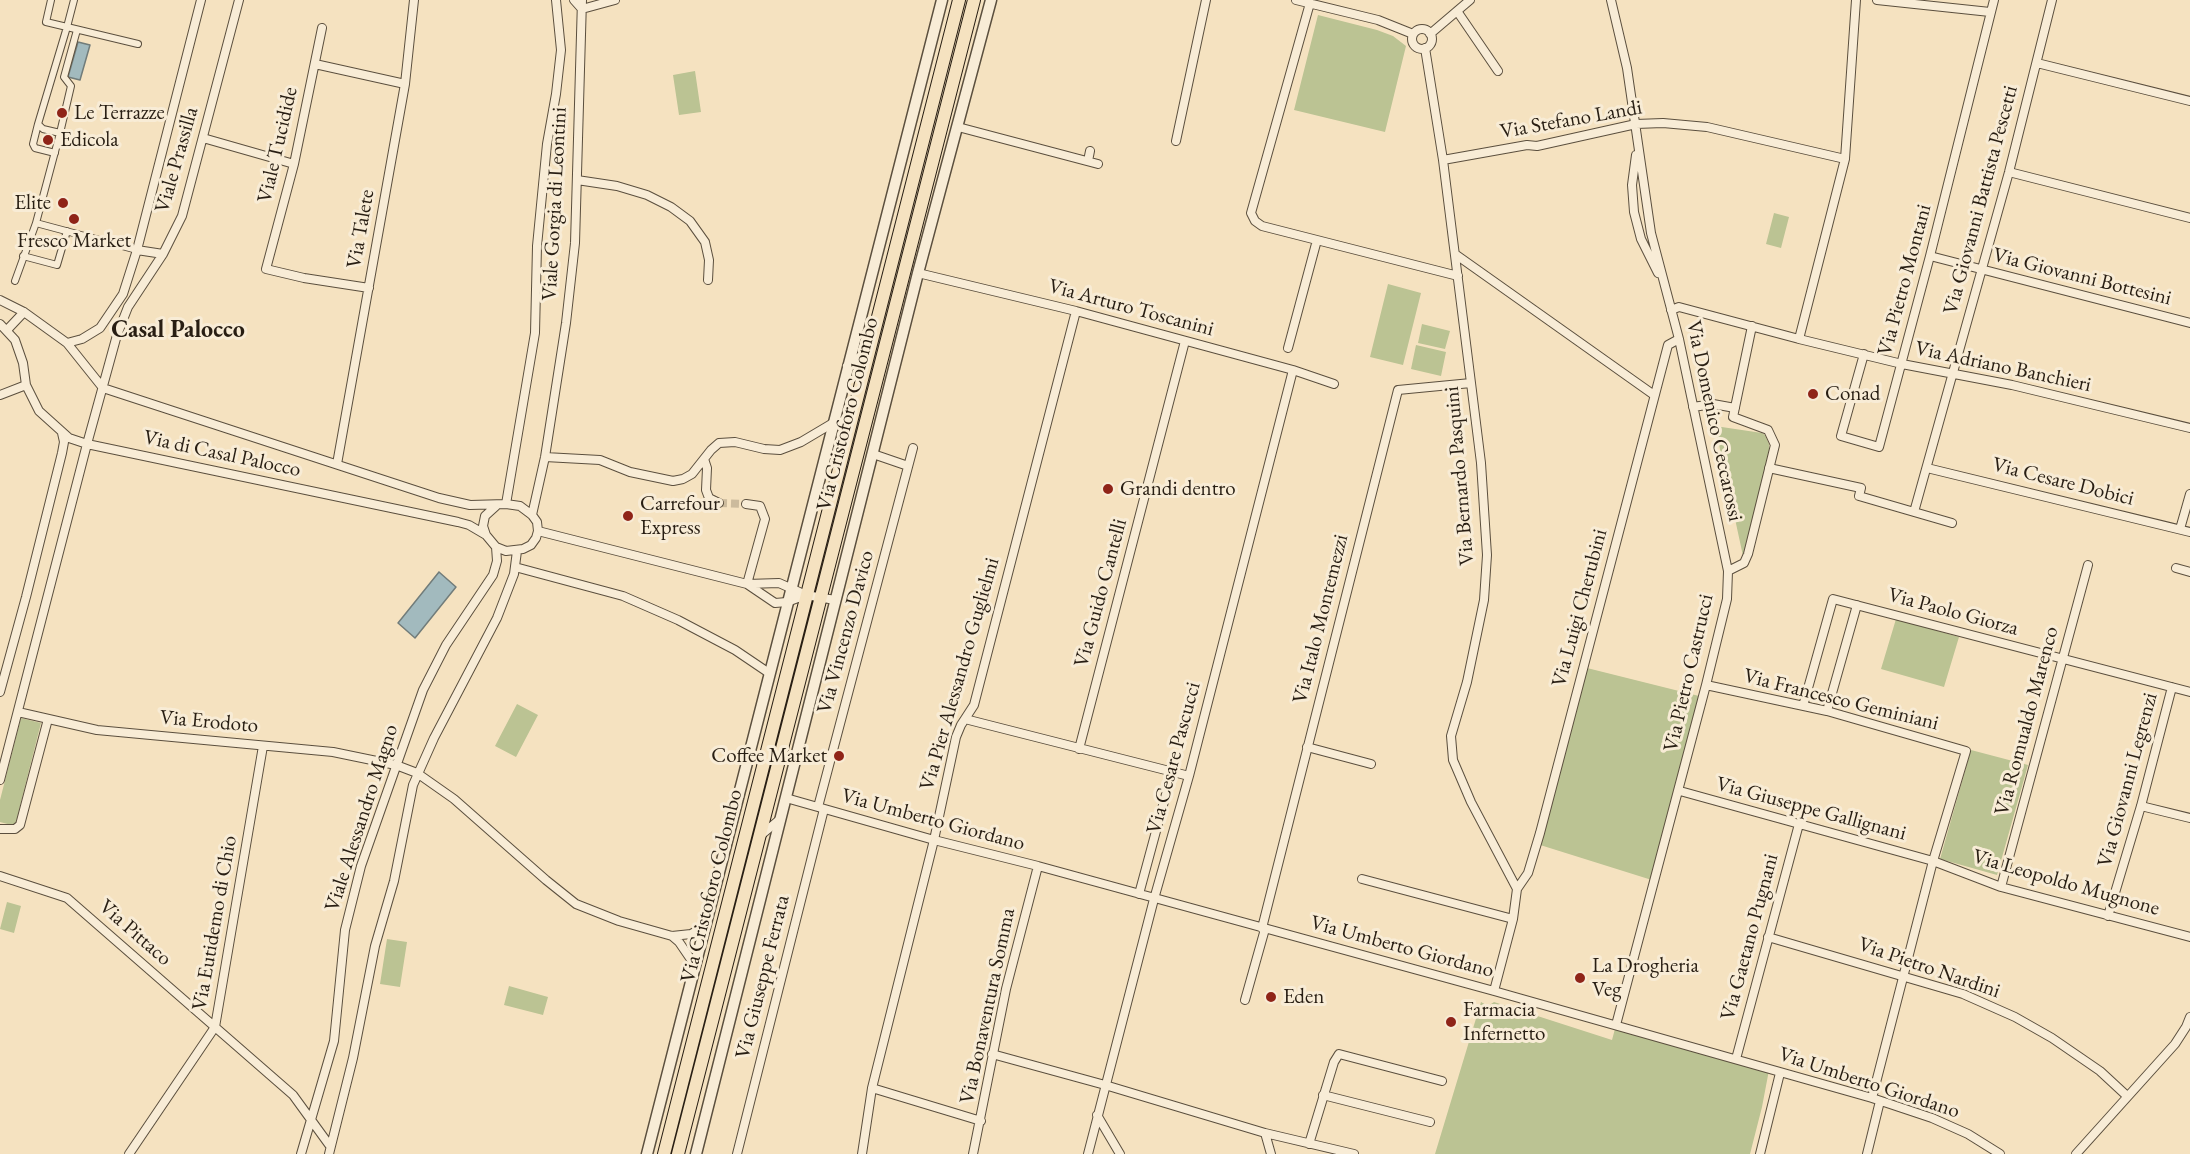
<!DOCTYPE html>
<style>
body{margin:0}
canvas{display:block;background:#f5e2c0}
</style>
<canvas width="2190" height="1154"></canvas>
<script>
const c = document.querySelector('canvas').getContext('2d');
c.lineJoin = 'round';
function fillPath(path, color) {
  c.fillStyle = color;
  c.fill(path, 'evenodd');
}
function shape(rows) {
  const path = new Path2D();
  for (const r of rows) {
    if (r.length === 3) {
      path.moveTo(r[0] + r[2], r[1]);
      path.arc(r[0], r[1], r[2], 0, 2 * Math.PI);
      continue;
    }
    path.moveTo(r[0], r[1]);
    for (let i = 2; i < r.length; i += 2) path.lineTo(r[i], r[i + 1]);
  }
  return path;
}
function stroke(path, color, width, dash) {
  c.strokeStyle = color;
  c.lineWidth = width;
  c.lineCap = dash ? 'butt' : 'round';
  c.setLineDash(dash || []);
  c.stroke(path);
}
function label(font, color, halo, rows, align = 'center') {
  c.font = font + ' "EB Garamond",serif';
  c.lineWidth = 6;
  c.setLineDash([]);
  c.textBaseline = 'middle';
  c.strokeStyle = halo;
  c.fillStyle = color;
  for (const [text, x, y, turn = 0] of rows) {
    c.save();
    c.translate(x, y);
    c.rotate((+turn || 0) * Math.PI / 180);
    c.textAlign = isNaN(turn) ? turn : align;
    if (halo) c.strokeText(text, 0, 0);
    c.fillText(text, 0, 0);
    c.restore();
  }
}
fillPath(shape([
 [1318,15,1377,30,1393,36,1406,46,1385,132,1294,110],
 [695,71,701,112,679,115,673,75],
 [1774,213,1789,217,1781,248,1766,244],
 [1388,284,1421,293,1403,365,1370,357],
 [1422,324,1450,331,1445,349,1418,343],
 [1416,345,1446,352,1441,376,1411,369],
 [1715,426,1762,433,1765,435,1769,444,1769,452,1743,556],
 [1896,619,1959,637,1944,687,1881,669],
 [1583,667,1703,697,1655,881,1537,844],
 [517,704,538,715,516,757,495,746],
 [21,718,41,723,15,826,0,822,0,800],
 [1971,750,2028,765,1997,875,1940,859],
 [7,902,21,906,14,933,0,929],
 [387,939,407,942,400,987,380,984],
 [509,986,548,997,543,1015,504,1005],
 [1481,1002,1488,1006,1494,1002,1612,1040,1616,1025,1769,1070,1762,1107,1750,1154,1435,1154]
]), '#bbc393');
const water = shape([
 [78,42,90,45,80,80,68,77,78,42],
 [439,572,456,587,415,638,398,623,439,572]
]);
fillPath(water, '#a2babe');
stroke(water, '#717c7a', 1.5);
stroke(shape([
 [719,503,746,504]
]), '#ccbb9d', 8, [8, 4]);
const pedestrian = shape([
 [51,0,46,22,67,27,74,0],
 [38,124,33,144,35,148,55,153],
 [60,133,71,86,64,77,77,30],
 [137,250,36,223,60,133,43,129,38,124,67,27,138,44],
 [23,256,57,265,67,231],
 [15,281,36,223]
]);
const minor = shape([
 [574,0,582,9,615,0],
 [1296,0,1378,20,1413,34],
 [1611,0,1627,68,1651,233,1679,339,1728,571,1727,599,1706,685,1616,1025],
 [1877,0,1990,12],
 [1310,3,1251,213,1255,221,1262,226,1458,276],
 [1457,11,1498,71],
 [322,28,294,164,266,269,304,278,369,288],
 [1422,39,10],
 [1430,34,1470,0],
 [1425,48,1443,160,1471,383,1481,463,1487,555,1484,600,1467,682,1451,736,1453,760,1471,802,1517,889,1513,919,1494,991],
 [2037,63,2190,101],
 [315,64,405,84],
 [958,127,1098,164],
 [203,138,294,164],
 [1176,141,1206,0],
 [1636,155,1632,185,1634,212,1641,239,1658,273],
 [1443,160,1527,145,1537,146,1636,124,1663,123,1707,127,1845,159],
 [1088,161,1090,151],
 [2009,172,2190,218],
 [577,180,617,186,647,195,671,207,690,221,705,242,709,260,708,280],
 [137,250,163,254],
 [1455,254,1654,395],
 [1930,256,2190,323],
 [918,273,1076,311,1293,370,1334,384],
 [0,300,24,312,67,343,103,388,439,498,470,505,506,504,520,506,532,515,537,522,538,531,536,538,531,545,523,549,506,551,496,547,486,535,469,525,458,522,87,444,69,438,39,411,26,385,23,363,15,340,0,324],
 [1671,310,1679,307,1799,339,1902,364,2012,385,2190,428],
 [7,330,24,312],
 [1799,339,1845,159,1856,0],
 [67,343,82,339,100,328,123,294,137,250,201,0],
 [1288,348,1317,240],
 [1864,354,1841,436,1879,447,1930,256,1994,0],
 [847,366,869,350],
 [0,395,26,385],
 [1693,407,1713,404,1735,408],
 [873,454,908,466],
 [545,457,600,460,630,472,673,481,683,479,692,474,711,450,719,443,735,442,764,449,780,450,801,442,833,423],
 [704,459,707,468,706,490,709,498,719,503],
 [337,464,405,84,414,0],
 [1769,468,1861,488,1859,496,1952,523],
 [1927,468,2190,532],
 [506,504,535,333,537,246,547,144,556,94,561,50,556,0],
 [746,504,760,506,765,519,747,584],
 [1914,512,2009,172,2052,0],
 [532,515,545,457,566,323,575,243,582,0],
 [2180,529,2190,494],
 [538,531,747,584,779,583,806,595,835,600],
 [486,535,483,526,485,516,496,506],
 [515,567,623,596,678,620,735,650,769,673],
 [2176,568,2190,572],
 [1728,571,1744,563,1748,554,1775,445,1768,430,1733,417,1752,326],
 [747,584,775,603,787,602,806,595],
 [1706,685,1827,711,1966,751,1933,861,1872,1098],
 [0,692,26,597,62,453,64,442,62,433],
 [1803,706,1833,599,2190,692],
 [1827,711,1857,605],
 [18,712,97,730,333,752,396,765,417,773,454,799,546,880,576,904,619,921,672,936,691,934,704,927],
 [965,719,1189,776],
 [1307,747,1371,764],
 [1079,749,1185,341],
 [0,780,87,444,117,335,128,307,163,254,182,216,239,0],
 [1680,791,1933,861,2001,887,2190,937],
 [786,798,934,840,1038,866,1494,991,1872,1098,1932,1118,1968,1134,2000,1154],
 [2141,806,2190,818],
 [818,807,913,448],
 [0,829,15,829,20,825,48,719],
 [760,836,779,820],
 [0,876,67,898,293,1095,330,1146],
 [1362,879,1513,919],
 [2001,887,2088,565],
 [1517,889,1528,873,1540,833,1668,345,1679,339],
 [1139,894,1172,772],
 [2108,916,2141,806,2172,687],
 [1262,928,1398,390,1471,383],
 [672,936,679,942,694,964],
 [1768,937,1963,994,2015,1017,2052,1038,2100,1071,2127,1096],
 [1245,1000,1265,929],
 [992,1054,1105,1085,1265,1133,1271,1154],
 [1736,1059,1799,824],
 [872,1088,981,1121],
 [1323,1095,1430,1122],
 [1097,1115,1120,1154],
 [1265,1133,1354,1154],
 [1309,1144,1334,1062,1339,1054,1442,1081],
 [129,1154,215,1027,263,746],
 [301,1154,334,1041,345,930,361,866,423,690,446,645,493,575,497,561,496,547],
 [329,1154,353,1058,375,946,394,881,413,785,434,738,497,618,514,574,517,551],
 [737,1154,824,809],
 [862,1154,872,1088,934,840,956,737,961,725,974,705,1076,311],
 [973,1154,1006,989,1038,866],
 [1088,1154,1154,899,1189,776,1293,370],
 [1760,1154,1780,1073],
 [1867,1154,1880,1101],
 [2076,1154,2175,1044,2186,1027,2190,1017]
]);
const tertiary = shape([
 [647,1154,942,0],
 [696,1154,918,273,991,0]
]);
const primary = shape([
 [664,1154,959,0],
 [678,1154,974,0]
]);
stroke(pedestrian, '#5b4f3e', 8);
stroke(minor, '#5b4f3e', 10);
stroke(tertiary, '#5b4f3e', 13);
stroke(primary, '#281e13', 14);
stroke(pedestrian, '#f8ecd6', 6);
stroke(minor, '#f8ecd6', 8);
stroke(tertiary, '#f8ecd6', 10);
stroke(primary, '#f5e2c0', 12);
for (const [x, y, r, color] of [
 [62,113,6,"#8f2418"],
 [48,140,6,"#8f2418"],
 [63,203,6,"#8f2418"],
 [74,219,6,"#8f2418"],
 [1813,394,6,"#8f2418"],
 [1108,489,6,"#8f2418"],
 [628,516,6,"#8f2418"],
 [839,756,6,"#8f2418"],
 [1580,978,6,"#8f2418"],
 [1271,997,6,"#8f2418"],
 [1451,1022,6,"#8f2418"]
]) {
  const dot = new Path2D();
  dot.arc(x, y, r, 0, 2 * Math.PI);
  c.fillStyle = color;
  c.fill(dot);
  stroke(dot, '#f8ecd6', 2);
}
label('21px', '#281e13', '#f8ecd6', [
 ["Le Terrazze",74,113],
 ["Edicola",60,140],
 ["Elite",51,203,"right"],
 ["Fresco Market",74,241,"center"],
 ["Conad",1825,394],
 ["Grandi dentro",1120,489],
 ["Carrefour",640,504],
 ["Express",640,528],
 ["Coffee Market",827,756,"right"],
 ["La Drogheria",1592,966],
 ["Veg",1592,990],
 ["Eden",1283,997],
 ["Farmacia",1463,1010],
 ["Infernetto",1463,1034]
], 'left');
label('21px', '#281e13', '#f8ecd6', [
 ["Via Stefano Landi",1571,120,-10],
 ["Viale Tucidide",278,145,-77],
 ["Viale Prassilla",177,160,-74],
 ["Via Giovanni Battista Pescetti",1981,200,-75],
 ["Viale Gorgia di Leontini",555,204,-87],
 ["Via Talete",361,229,-80],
 ["Via Giovanni Bottesini",2082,277,14],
 ["Via Pietro Montani",1905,280,-75],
 ["Via Arturo Toscanini",1131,308,15],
 ["Via Adriano Banchieri",2003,367,12],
 ["Via Cristoforo Colombo",848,414,-76],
 ["Via Domenico Ceccarossi",1714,421,78],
 ["Via di Casal Palocco",222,454,12],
 ["Via Bernardo Pasquini",1460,476,-95],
 ["Via Cesare Dobici",2063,482,14],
 ["Via Guido Cantelli",1101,593,-75],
 ["Via Luigi Cherubini",1580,608,-75],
 ["Via Paolo Giorza",1953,612,15],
 ["Via Italo Montemezzi",1321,619,-76],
 ["Via Vincenzo Davico",846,632,-75],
 ["Via Pietro Castrucci",1689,673,-77],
 ["Via Pier Alessandro Guglielmi",960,674,-74],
 ["Via Francesco Geminiani",1841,700,14],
 ["Via Romualdo Marenco",2027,721,-75],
 ["Via Erodoto",209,722,5],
 ["Via Cesare Pascucci",1174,758,-75],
 ["Via Giovanni Legrenzi",2128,780,-75],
 ["Via Giuseppe Gallignani",1811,809,15],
 ["Viale Alessandro Magno",362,818,-72],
 ["Via Umberto Giordano",933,820,15],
 ["Via Leopoldo Mugnone",2066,883,16],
 ["Via Cristoforo Colombo",712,886,-76],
 ["Via Eutidemo di Chio",215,923,-80],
 ["Via Pittaco",135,933,41],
 ["Via Gaetano Pugnani",1750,937,-75],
 ["Via Umberto Giordano",1402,947,15],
 ["Via Pietro Nardini",1929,968,19],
 ["Via Giuseppe Ferrata",763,977,-76],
 ["Via Bonaventura Somma",988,1006,-78],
 ["Via Umberto Giordano",1869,1083,18]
]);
label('bold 24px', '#281e13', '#f8ecd6', [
 ["Casal Palocco",178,330]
]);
</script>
